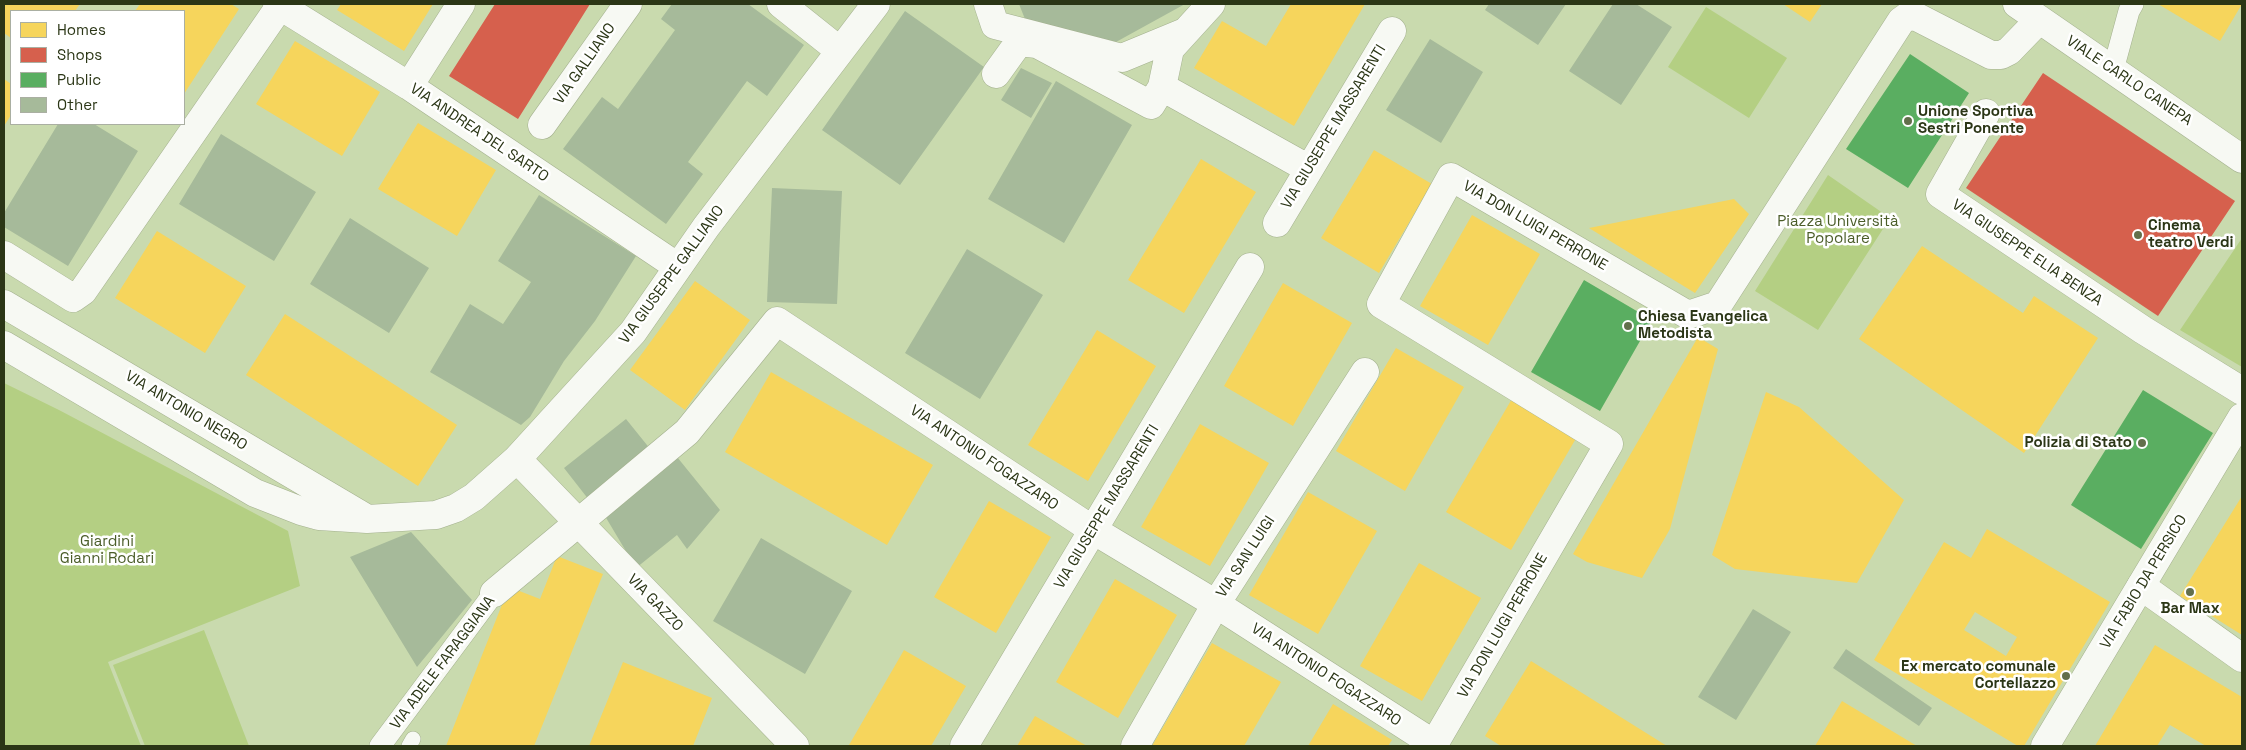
<!DOCTYPE html>
<meta charset="utf-8">
<style>
body{margin:0}
#map{position:relative;width:2246px;height:750px;overflow:hidden;background:#c9daae;font-family:"Space Grotesk",sans-serif}
canvas{display:block}
.frame{position:absolute;inset:0;border:5px solid #2b3616;pointer-events:none}
.legend{position:absolute;left:10px;top:10px;width:175px;height:115px;box-sizing:border-box;background:#fff;border:1px solid #aaafa2;margin:0;padding:6px 9px;list-style:none;font-size:15px;color:#2b3616}
.legend li{display:flex;align-items:center;gap:10px;height:25px}
.legend b{width:25px;border:1px solid #aaafa2}
</style>
<div id="map">
<canvas width="2246" height="750"></canvas>
<div class="frame"></div>
<ul class="legend">
<li><b style="height:14px;background:#f6d55c"></b>Homes</li>
<li><b style="height:14px;background:#d6604d"></b>Shops</li>
<li><b style="height:14px;background:#5aae61"></b>Public</li>
<li><b style="height:14px;background:#a6ba9a"></b>Other</li>
</ul>
</div>
<script>
const c = document.querySelector('canvas').getContext('2d');
c.lineJoin = 'round';
function fillPath(path, color) {
  c.fillStyle = color;
  c.fill(path, 'evenodd');
}
function shape(rows) {
  const path = new Path2D();
  for (const r of rows) {
    path.moveTo(r[0], r[1]);
    for (let i = 2; i < r.length; i += 2) path.lineTo(r[i], r[i + 1]);
  }
  return path;
}
function stroke(path, color, width, dash) {
  c.strokeStyle = color;
  c.lineWidth = width;
  c.lineCap = dash ? 'butt' : 'round';
  c.setLineDash(dash || []);
  c.stroke(path);
}
function label(font, color, halo, rows, align = 'center') {
  c.font = font + ' "Space Grotesk",sans-serif';
  c.lineWidth = 5;
  c.setLineDash([]);
  c.textBaseline = 'middle';
  c.strokeStyle = halo;
  c.fillStyle = color;
  for (const [text, x, y, turn = 0] of rows) {
    c.save();
    c.translate(x, y);
    c.rotate((+turn || 0) * Math.PI / 180);
    c.textAlign = isNaN(turn) ? turn : align;
    if (halo) c.strokeText(text, 0, 0);
    c.fillText(text, 0, 0);
    c.restore();
  }
}
fillPath(shape([
 [1706,7,1787,58,1749,118,1668,67],
 [1828,175,1890,218,1818,330,1755,291],
 [2242,238,2242,367,2180,330],
 [4,383,59,410,288,531,300,586,108,662,141,746,4,746],
 [204,630,249,746,145,746,113,665]
]), '#b4cf83');
fillPath(shape([
 [4,4,80,4,75,11,11,11,11,38,4,33],
 [140,4,231,4,239,9,184,94,184,11,135,11],
 [341,4,433,4,404,51,337,10],
 [1291,4,1365,4,1294,126,1194,68,1222,21,1266,46],
 [1783,4,1822,4,1810,22],
 [2158,4,2242,4,2220,41],
 [295,41,380,92,342,156,256,104],
 [4,79,11,84,11,115,4,126],
 [418,123,496,170,457,236,378,189],
 [1374,150,1432,184,1379,273,1321,238],
 [1201,159,1256,192,1184,313,1128,280],
 [1734,199,1749,214,1695,293,1589,228],
 [1472,215,1540,254,1488,345,1420,306],
 [157,231,246,286,205,353,115,298],
 [1922,246,2023,313,2034,296,2098,338,2024,453,1859,339],
 [695,281,750,320,685,410,630,370],
 [1283,283,1352,323,1293,426,1224,386],
 [285,314,457,425,418,486,246,375],
 [1097,330,1156,366,1088,481,1028,445],
 [1698,337,1718,349,1670,529,1642,578,1587,562,1573,554],
 [1396,348,1464,387,1405,491,1336,451],
 [771,372,933,465,887,545,725,452],
 [1766,392,1799,407,1904,500,1857,583,1735,569,1712,555],
 [1513,397,1578,435,1511,550,1446,512],
 [1200,424,1269,463,1210,566,1141,527],
 [1308,492,1377,531,1318,634,1249,595],
 [2242,496,2242,635,2180,596],
 [989,501,1051,537,996,633,934,597],
 [1987,529,2110,602,2024,746,2018,746,1874,660,1944,542,1971,558],
 [1975,612,2017,637,2006,656,1964,630],
 [557,556,603,574,534,746,446,746,509,587,540,599],
 [1419,563,1481,598,1422,701,1360,666],
 [1115,579,1177,615,1118,718,1056,682],
 [1212,643,1281,682,1244,746,1152,746],
 [2155,645,2242,697,2242,746,2206,746,2170,725,2157,746,2095,746],
 [904,650,966,686,931,746,851,746,849,745],
 [1531,661,1667,746,1501,746,1485,736],
 [623,662,712,698,693,746,589,746],
 [1842,701,1917,746,1815,746],
 [1333,704,1392,740,1388,746,1308,746],
 [1035,716,1087,746,1017,746]
]), '#f6d55c');
fillPath(shape([
 [495,4,590,4,518,119,449,76],
 [2043,73,2235,201,2158,316,1966,188]
]), '#d6604d');
fillPath(shape([
 [1910,54,1969,93,1908,188,1846,149],
 [1584,280,1652,320,1600,411,1531,372],
 [2143,390,2213,433,2141,549,2071,505]
]), '#5aae61');
fillPath(shape([
 [672,4,748,4,804,45,767,96,747,81,688,162,703,174,666,224,563,149,602,97,618,109,675,30,661,19],
 [1019,4,1185,4,1116,42,1025,19],
 [1489,4,1566,4,1538,45,1485,10],
 [1613,4,1636,4,1672,27,1621,105,1569,71],
 [905,11,984,67,900,185,822,130],
 [1430,39,1483,72,1441,143,1386,110],
 [1021,68,1052,83,1031,118,1001,100],
 [1056,81,1132,125,1064,243,988,199],
 [58,124,94,124,138,151,68,266,4,227,4,213],
 [221,134,316,192,274,261,179,204],
 [772,188,842,191,837,304,767,302],
 [539,195,636,256,595,321,564,361,530,417,521,425,430,372,470,304,503,324,531,282,498,261],
 [350,218,429,268,389,333,310,284],
 [967,249,1043,295,980,399,905,353],
 [626,419,651,450,589,500,564,468],
 [673,452,720,510,687,549,677,535,636,568,602,511],
 [411,532,472,600,417,667,350,557],
 [761,538,852,591,805,674,713,621],
 [1753,609,1791,632,1736,720,1698,697],
 [1846,649,1932,708,1919,726,1833,668]
]), '#a6ba9a');
const service = shape([
 [409,746,413,739]
]);
const pedestrian = shape([
 [2113,70,2129,11,2133,4],
 [380,746,494,593]
]);
const minor = shape([
 [277,4,409,86,678,267],
 [781,4,840,51],
 [988,4,995,25,1122,58,1185,32],
 [1211,4,1170,49,1162,87,1309,169],
 [996,74,1019,42,1037,44,1151,105,1162,87],
 [409,86,461,4],
 [1986,113,1940,194,2143,330,2242,391],
 [542,125,628,4],
 [1277,223,1392,31],
 [4,255,73,298,83,291,280,6],
 [4,304,366,518],
 [4,345,255,493,301,511,319,516,367,519,436,515,456,508,474,497,517,459,633,332,706,227,876,4],
 [517,459,795,746],
 [2141,586,2242,658],
 [494,593,687,432,777,321,1093,530,1216,604,1434,744],
 [964,746,1250,267],
 [1135,746,1216,604,1365,372],
 [1433,746,1609,444,1381,304,1451,177,1688,315,1718,305,1901,21,1908,16,1917,17,1991,55,2001,55,2009,51,2039,20]
]);
const tertiary = shape([
 [2017,4,2242,159],
 [2045,746,2242,417]
]);
stroke(service, '#a3b08e', 16);
stroke(pedestrian, '#a3b08e', 22);
stroke(minor, '#a3b08e', 29);
stroke(tertiary, '#a3b08e', 29);
stroke(service, '#f7f9f3', 15);
stroke(pedestrian, '#f7f9f3', 21);
stroke(minor, '#f7f9f3', 28);
stroke(tertiary, '#f7f9f3', 28);
for (const [x, y, r, color] of [
 [1908,121,5,"#626f4b"],
 [2138,235,5,"#626f4b"],
 [1628,326,5,"#626f4b"],
 [2142,443,5,"#626f4b"],
 [2190,592,5,"#626f4b"],
 [2066,676,5,"#626f4b"]
]) {
  const dot = new Path2D();
  dot.arc(x, y, r, 0, 2 * Math.PI);
  c.fillStyle = color;
  c.fill(dot);
  stroke(dot, '#fff', 2);
}
label('15px', '#2b3616', '#fff', [
 ["VIA GALLIANO",585,64,-55],
 ["VIALE CARLO CANEPA",2129,81,34],
 ["VIA GIUSEPPE MASSARENTI",1334,127,-59],
 ["VIA ANDREA DEL SARTO",479,133,34],
 ["VIA DON LUIGI PERRONE",1535,226,30],
 ["VIA GIUSEPPE ELIA BENZA",2027,253,34],
 ["VIA GIUSEPPE GALLIANO",672,275,-54],
 ["VIA ANTONIO NEGRO",186,411,31],
 ["VIA ANTONIO FOGAZZARO",984,458,34],
 ["VIA GIUSEPPE MASSARENTI",1107,507,-59],
 ["VIA SAN LUIGI",1246,557,-57],
 ["VIA FABIO DA PERSICO",2144,582,-59],
 ["VIA GAZZO",655,603,46],
 ["VIA DON LUIGI PERRONE",1503,626,-60],
 ["VIA ADELE FARAGGIANA",443,663,-53],
 ["VIA ANTONIO FOGAZZARO",1326,675,33]
]);
label('bold 15px', '#2b3616', '#fff', [
 ["Unione Sportiva",1918,112],
 ["Sestri Ponente",1918,129],
 ["Cinema",2148,226],
 ["teatro Verdi",2148,243],
 ["Chiesa Evangelica",1638,317],
 ["Metodista",1638,334],
 ["Polizia di Stato",2132,443,"right"],
 ["Bar Max",2190,609,"center"],
 ["Ex mercato comunale",2056,667,"right"],
 ["Cortellazzo",2056,684,"right"]
], 'left');
label('15px', '#4b5d29', '#fff', [
 ["Piazza Università",1838,222],
 ["Popolare",1838,239],
 ["Giardini",107,542],
 ["Gianni Rodari",107,559]
]);
</script>
